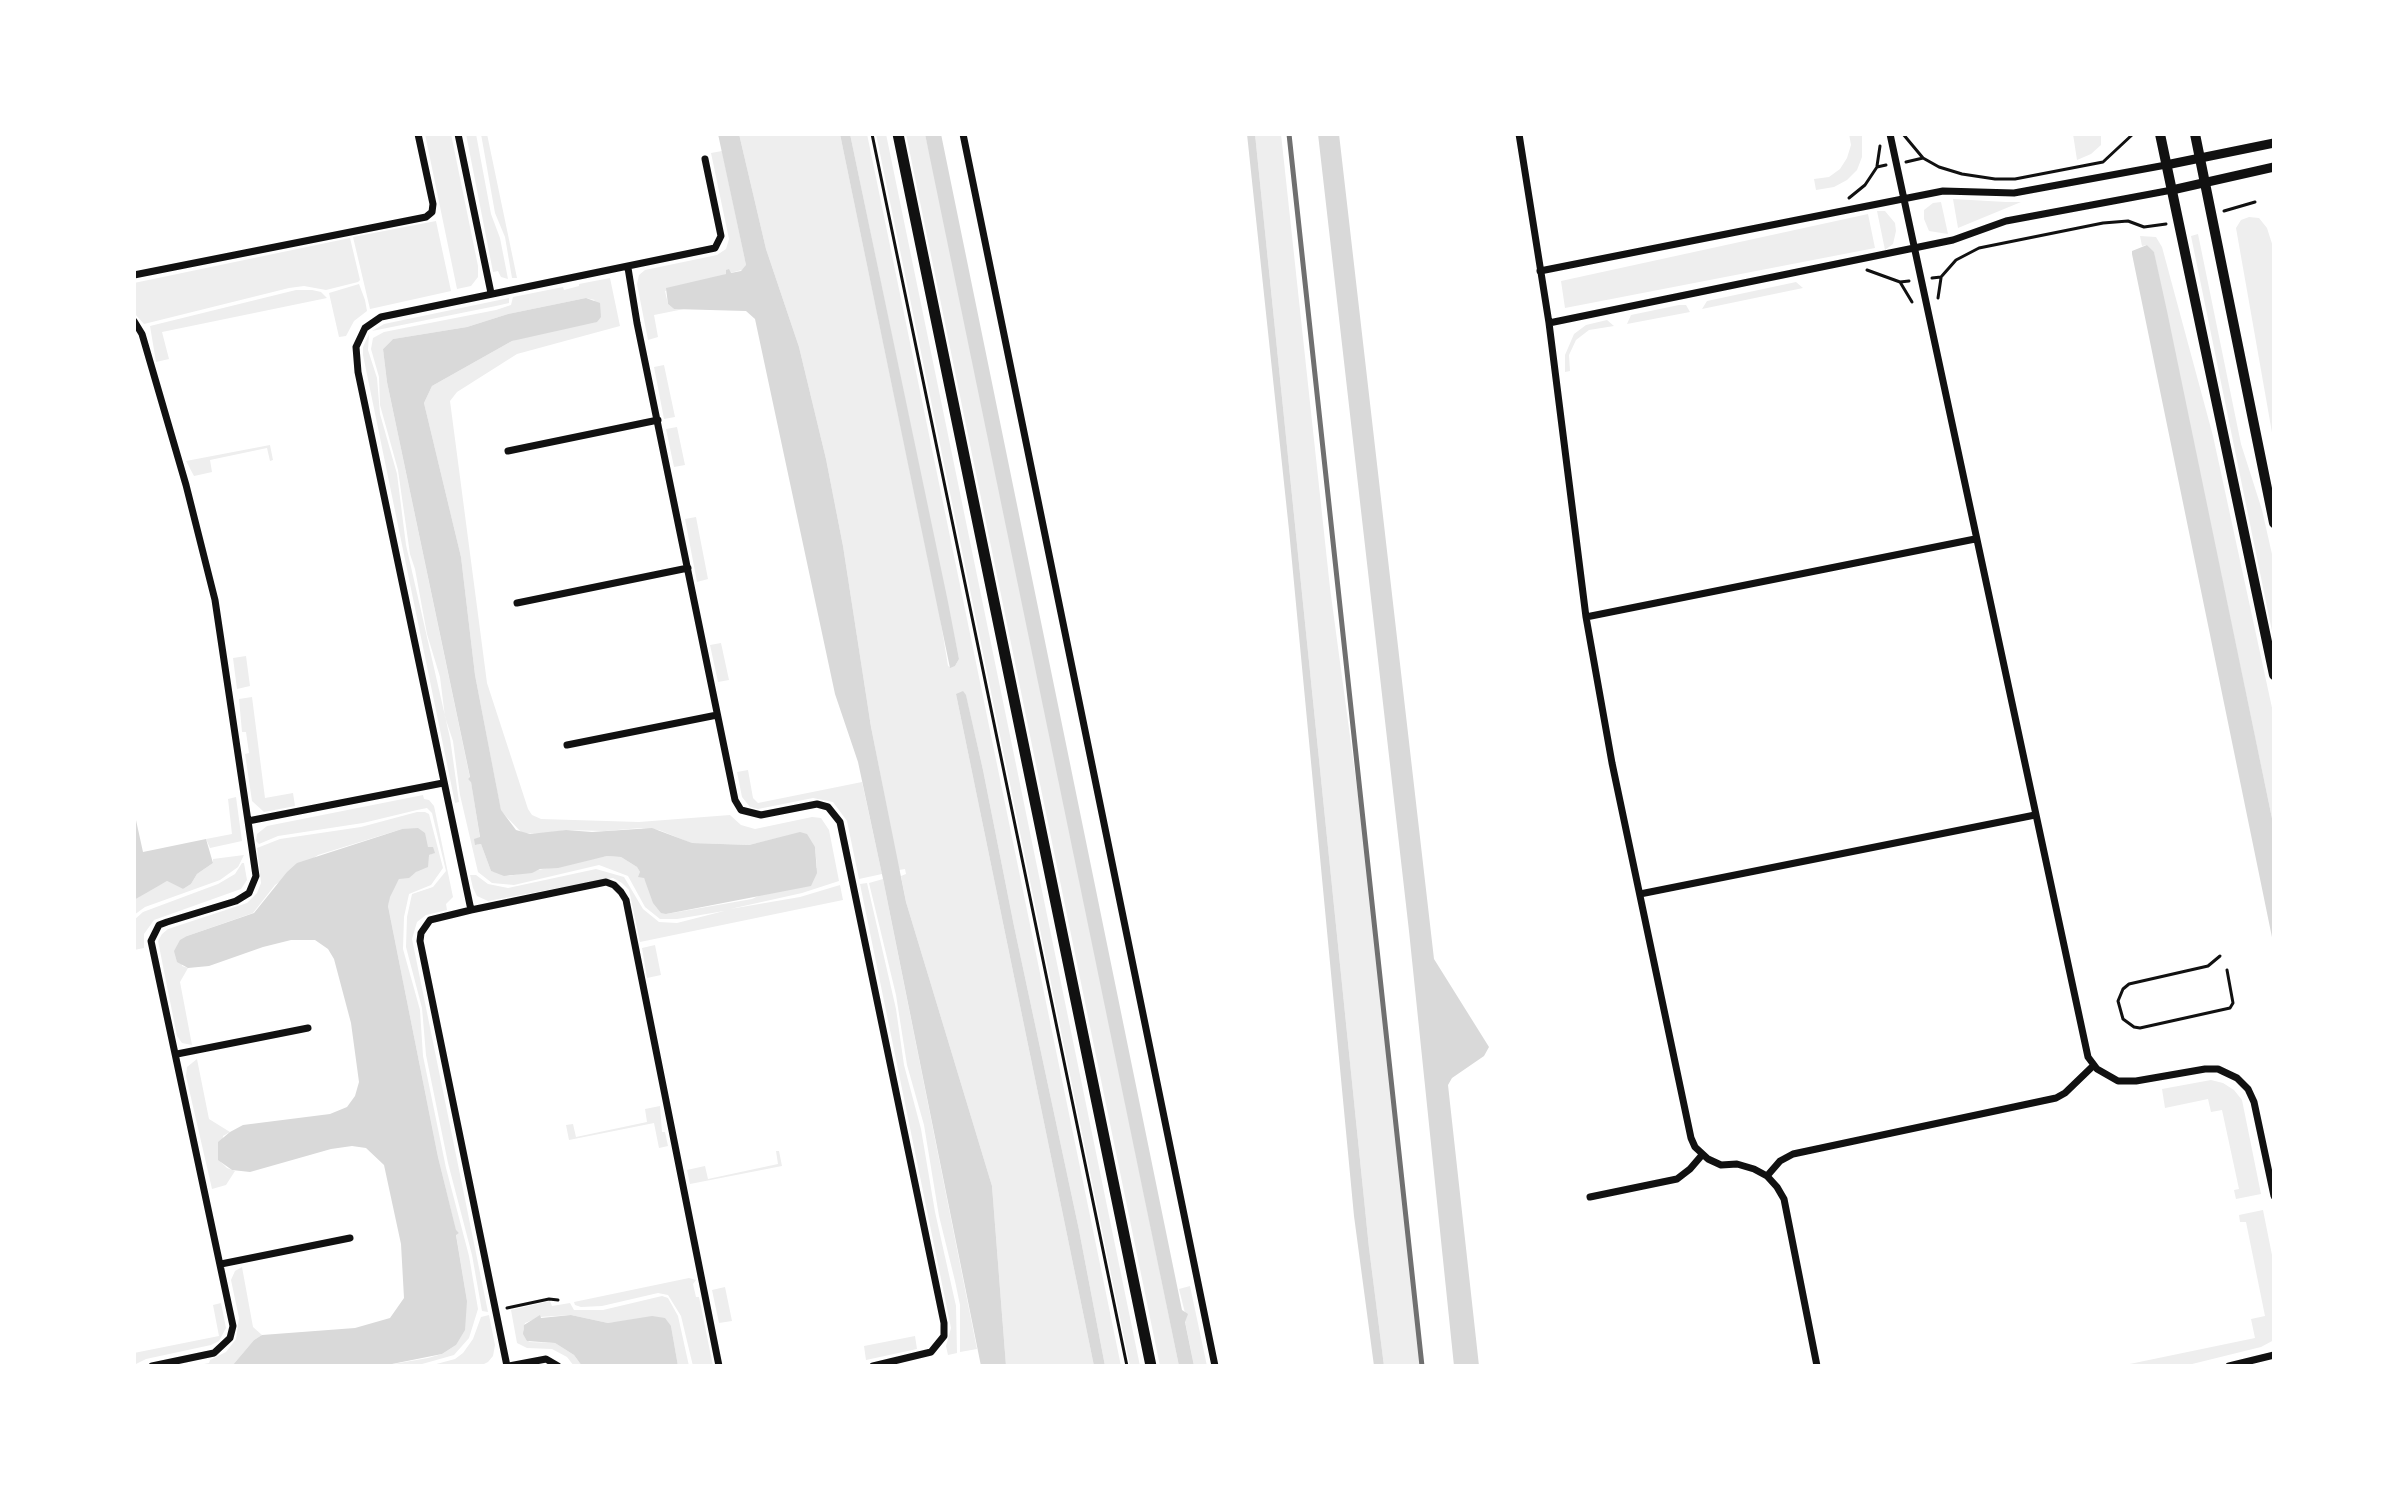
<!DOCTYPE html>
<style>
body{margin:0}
#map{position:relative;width:2408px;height:1500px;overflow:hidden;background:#fff;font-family:"Archivo Narrow",sans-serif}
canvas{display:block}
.frame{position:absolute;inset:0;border:136px solid #fff;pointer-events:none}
</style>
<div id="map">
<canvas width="2408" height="1500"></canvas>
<div class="frame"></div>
</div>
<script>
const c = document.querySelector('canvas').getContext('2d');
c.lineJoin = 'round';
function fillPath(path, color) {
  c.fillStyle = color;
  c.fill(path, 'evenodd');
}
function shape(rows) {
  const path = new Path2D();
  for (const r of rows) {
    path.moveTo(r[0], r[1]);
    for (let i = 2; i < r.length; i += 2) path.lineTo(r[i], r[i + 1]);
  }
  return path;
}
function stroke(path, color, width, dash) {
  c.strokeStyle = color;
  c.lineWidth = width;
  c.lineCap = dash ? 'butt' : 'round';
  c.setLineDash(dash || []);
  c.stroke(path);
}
fillPath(shape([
 [425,134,451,134,478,266,478,277,471,286,457,289],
 [466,134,476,134,491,214,500,238,508,279,501,277,498,271,493,272],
 [481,134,487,134,517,278,512,278,505,237,495,213],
 [739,134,840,134,940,617,948,666,950,667,955,666,959,659,850,134,867,134,1121,1366,1105,1366,1079,1230,1014,926,983,770,966,696,956,694,1094,1366,1006,1366,992,1186,906,902,901,876,906,874,905,869,899,870,871,727,843,546,826,459,799,347,766,249],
 [876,134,886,134,1140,1366,1130,1366],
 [906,134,925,134,950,243,1179,1366,1160,1366],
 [1255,134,1281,134,1330,588,1378,944,1422,1366,1384,1366,1369,1248],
 [1849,134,1862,134,1862,157,1857,170,1847,180,1834,187,1816,190,1814,179,1829,177,1840,169,1847,158,1851,145],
 [2073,134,2101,134,2101,145,2091,154,2077,160],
 [722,151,746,265,745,269,665,291,668,304,674,309,684,309,654,315,658,337,648,340,637,284,639,275,645,270,717,255,726,249,729,239,711,153],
 [1953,199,2006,202,2021,202,1958,228],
 [1941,202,1948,234,1929,231,1924,219,1924,210,1933,203],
 [1877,211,1885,211,1895,223,1896,231,1893,244,1885,250],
 [1868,214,1875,248,1565,308,1561,281],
 [2249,217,2259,218,2267,228,2274,250,2274,444,2236,228,2241,220],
 [436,221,451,291,370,309,353,237],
 [2198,234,2241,444,2262,510,2274,563,2274,641,2191,236],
 [2140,236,2156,237,2162,247,2213,436,2274,717,2274,828,2154,253,2147,245,2142,246],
 [350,238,360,280,358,282,326,290,304,286,289,288,144,324,134,313,134,283],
 [610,278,620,326,517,354,457,392,450,401,487,683,528,809,532,815,541,819,639,822,730,815,741,825,755,829,812,817,821,818,829,830,839,881,802,893,730,909,800,897,840,885,843,900,640,942,629,890,622,883,613,878,488,901,477,896,473,888,470,875,476,875,488,884,508,888,596,869,624,877,643,909,659,922,677,923,724,911,677,919,660,919,645,907,628,876,599,865,514,885,492,883,478,872,460,795,453,741,445,717,440,677,427,634,415,569,410,554,398,470,380,405,379,377,371,349,373,338,384,332,496,310,511,305,513,297,563,287,564,290,579,286,579,284],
 [586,298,595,300,535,334,512,341,432,386,424,403,461,557,475,675,501,811,522,833,541,834,566,830,605,831,641,828,659,830,691,843,749,845,791,835,815,847,817,868,752,899,666,914,637,867,621,857,607,856,509,876,491,871,481,844,476,845,475,839,480,838,471,781,468,779,470,778,387,382,383,349,393,339,467,327,508,314],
 [1796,282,1803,288,1702,309,1707,301],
 [359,284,365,300,367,311,354,321,346,336,339,337,329,293],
 [296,290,312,290,321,292,327,298,162,332,169,359,156,362,150,326],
 [509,298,509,303,496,306,372,331,384,324],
 [1679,305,1686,305,1690,312,1627,324,1631,315],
 [1607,320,1614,326,1589,330,1576,340,1569,355,1570,371,1565,372,1565,355,1574,334,1586,325],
 [369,334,368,350,377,378,380,414,397,474,406,545,450,738,459,802,455,803,363,355,363,347],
 [664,365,675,417,664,419,654,367],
 [677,427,685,465,674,467,666,429],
 [270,445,273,460,270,461,267,448,210,460,212,472,194,476,186,461],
 [696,517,708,579,697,582,685,519],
 [721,643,729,680,718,682,710,645],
 [246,656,250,686,237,689,233,658],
 [252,697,265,798,293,793,295,806,264,812,252,801,245,754,249,753,246,732,242,732,239,699],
 [748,770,753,798,758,803,862,782,882,874,859,879,847,821,833,802,813,798,758,809,750,807,742,797,737,772],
 [423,795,424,799,429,800,434,806,453,897,446,904,447,910,426,915,417,922,412,939,488,1312,482,1311,472,1255,448,1163,426,1055,422,1008,406,947,407,917,412,894,433,887,446,871,432,813,427,808,417,810,363,823,278,836,259,844,256,841,257,834,267,826],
 [236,797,242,841,210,848,206,839,232,834,228,799],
 [417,812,425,812,429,814,443,868,431,885,409,894,404,917,403,949,420,1010,423,1056,429,1085,446,1168,469,1256,478,1309,469,1338,454,1355,415,1366,382,1366,428,1358,442,1354,456,1345,467,1301,456,1234,459,1233,456,1231,438,1157,388,906,389,897,399,879,416,872,429,855,434,853,402,829,318,855,275,885,253,913,187,936,182,966,188,968,180,982,192,1045,182,1043,177,1036,158,941,162,934,168,929,247,903,257,893,261,883,257,848,280,839,361,827],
 [244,855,238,867,220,880,145,907,134,915,134,900,149,890,167,881,183,889,191,884,197,874,213,863,213,859],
 [242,863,244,863,247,880,241,889,154,920,144,934,144,948,134,950,134,920,143,912,218,884,235,874],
 [883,879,977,1349,960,1352,960,1305,955,1281,939,1216,924,1125,907,1065,896,995,869,883],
 [867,883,896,1009,904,1065,921,1129,935,1212,956,1306,957,1353,948,1355,946,1346,951,1328,948,1313,860,884],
 [655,945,661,975,647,978,642,948],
 [197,1059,209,1119,230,1132,223,1136,221,1162,227,1168,235,1171,226,1185,212,1189,186,1076,187,1067],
 [2211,1080,2223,1083,2234,1090,2242,1100,2261,1194,2236,1199,2234,1190,2239,1189,2222,1110,2211,1112,2208,1099,2165,1108,2162,1089],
 [660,1106,662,1132,665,1132,668,1146,659,1148,654,1123,569,1140,566,1125,573,1124,576,1137,647,1122,645,1109],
 [776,1151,779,1151,782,1166,690,1184,687,1170,705,1166,708,1179,778,1164],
 [2263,1210,2274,1265,2274,1340,2261,1347,2184,1366,2120,1366,2255,1338,2251,1319,2265,1316,2246,1222,2240,1222,2239,1215],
 [242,1267,253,1327,262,1335,254,1340,232,1366,194,1366,209,1363,210,1360,226,1352,236,1339,239,1318,231,1280,235,1271],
 [689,1278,696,1280,693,1284,696,1297,699,1297,713,1366,693,1366,681,1316,668,1295,658,1293,602,1306,581,1307,575,1305,574,1302],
 [1190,1286,1207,1366,1194,1366,1185,1321,1186,1317,1179,1289],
 [725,1287,732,1321,719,1323,712,1290],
 [662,1296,668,1298,678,1316,689,1366,678,1366,671,1326,637,1320,608,1323,571,1315,540,1317,525,1323,523,1330,529,1342,555,1343,574,1355,582,1366,574,1366,567,1357,552,1349,527,1348,517,1343,511,1310,550,1301,552,1306,570,1303,574,1310,603,1310],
 [221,1303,226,1328,219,1341,211,1345,146,1359,134,1365,134,1353,219,1336,213,1305],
 [489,1315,495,1345,493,1356,488,1362,480,1366,429,1366,455,1359,463,1353,473,1339,481,1317],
 [915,1336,917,1349,866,1360,864,1346]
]), '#eee');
fillPath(shape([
 [718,134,739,134,766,249,799,347,826,459,843,546,871,727,906,902,992,1186,1006,1366,981,1366,883,879,858,762,835,694,755,319,746,311,674,309,668,304,666,288,726,274,726,270,729,269,731,273,741,271,746,265],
 [840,134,850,134,948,602,959,659,955,666,950,668],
 [925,134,941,134,1182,1310,1188,1314,1185,1322,1194,1366,1179,1366],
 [1247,134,1255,134,1369,1248,1384,1366,1374,1366,1354,1216,1289,530],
 [1318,134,1339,134,1434,959,1489,1047,1484,1056,1452,1078,1448,1085,1479,1366,1454,1366,1409,931],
 [2147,245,2154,252,2167,311,2274,828,2274,947,2132,254,2132,251],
 [586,298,600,303,601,317,597,322,512,341,432,386,424,403,461,557,475,675,501,810,516,830,530,834,566,830,592,832,652,828,692,843,749,845,800,832,807,834,815,847,817,873,811,886,666,914,661,913,653,903,644,878,638,877,640,872,637,867,621,857,607,856,558,868,540,869,532,873,504,876,491,871,481,844,475,845,474,839,480,837,471,782,468,779,470,777,387,382,383,349,393,339,467,327,508,314],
 [963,691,966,695,983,770,1014,926,1079,1230,1105,1366,1094,1366,956,694],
 [134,811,143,852,206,839,213,863,197,874,191,884,183,889,167,881,134,900],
 [418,828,425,833,428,847,433,847,435,853,429,855,428,867,416,872,409,878,399,879,390,897,388,906,438,1157,456,1230,459,1233,456,1235,467,1301,465,1330,456,1345,442,1354,382,1366,232,1366,254,1340,262,1335,355,1328,390,1318,404,1298,401,1244,384,1165,366,1148,352,1146,331,1149,250,1172,232,1170,218,1160,218,1142,230,1132,243,1125,330,1114,347,1107,355,1096,359,1082,351,1023,334,959,328,949,315,940,291,940,263,947,209,966,188,968,177,962,174,951,180,940,187,936,254,913,287,872,297,863,402,829],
 [540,1315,541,1318,571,1315,608,1323,652,1316,665,1318,671,1326,678,1366,582,1366,574,1355,555,1343,527,1341,523,1334,524,1325]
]), '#d9d9d9');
stroke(shape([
 [872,134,1127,1366],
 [1903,134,1923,158],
 [1906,162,1923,158,1939,167,1962,174,1995,179,2015,179,2103,162,2133,134],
 [1877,166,1880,146],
 [1849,198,1865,185,1877,167,1886,165],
 [2224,211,2255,202],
 [1867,270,1900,282,1909,281],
 [1932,278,1941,277,1956,260,1979,248,2103,223,2128,221,2144,227,2166,224],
 [1900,282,1912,302],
 [1938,298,1941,278],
 [507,1308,549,1299,558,1300]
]), '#111', 3);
stroke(shape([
 [2220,956,2208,966,2129,984,2123,989,2118,1001,2123,1019,2134,1027,2140,1028,2230,1008,2233,1003,2227,970]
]), '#111', 3);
stroke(shape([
 [458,134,491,293],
 [963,134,1215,1366],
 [1519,134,1549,323,1586,617,1612,763,1691,1138,1695,1147,1708,1159,1721,1165,1737,1164,1754,1169,1767,1176,1777,1187,1784,1199,1817,1366],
 [1890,134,2088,1057,2097,1069,2118,1081,2136,1081,2205,1069,2218,1069,2237,1078,2248,1089,2254,1102,2274,1196],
 [628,268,637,323,735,800,741,810,761,815,817,804,828,807,840,822,944,1323,944,1336,931,1352,873,1366],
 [1540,271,1943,191,2014,193,2166,165],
 [134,275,426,217,432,212,433,204,418,134],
 [134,321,142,334,186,485,215,600,248,821,443,783],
 [1549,323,1953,240,2006,221,2172,190],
 [508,451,658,420],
 [517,603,688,568],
 [1586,617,1975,539],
 [567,745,717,715],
 [1640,894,2035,815],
 [471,910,606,882,614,885,621,892,626,900,719,1366],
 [177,1054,308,1028],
 [1767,1176,1780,1161,1793,1154,2056,1098,2065,1093,2093,1066],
 [1590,1197,1677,1179,1690,1169,1702,1155],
 [221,1264,350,1238],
 [152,1366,214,1353,230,1338,233,1326,151,941,159,925,167,922,236,901,249,893,256,876,248,821],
 [507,1366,420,941,421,933,430,920,471,910,358,372,356,347,365,328,381,317,715,248,721,236,705,159],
 [509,1366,546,1359,558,1366],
 [2229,1366,2274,1355]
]), '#111', 7);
stroke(shape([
 [2166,165,2274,143],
 [2172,190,2274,167]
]), '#111', 9);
stroke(shape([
 [2160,134,2274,675],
 [2195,134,2274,523]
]), '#111', 10);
stroke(shape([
 [898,134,1151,1366]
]), '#111', 11);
stroke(shape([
 [1289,134,1422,1366]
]), '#707070', 5);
</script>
